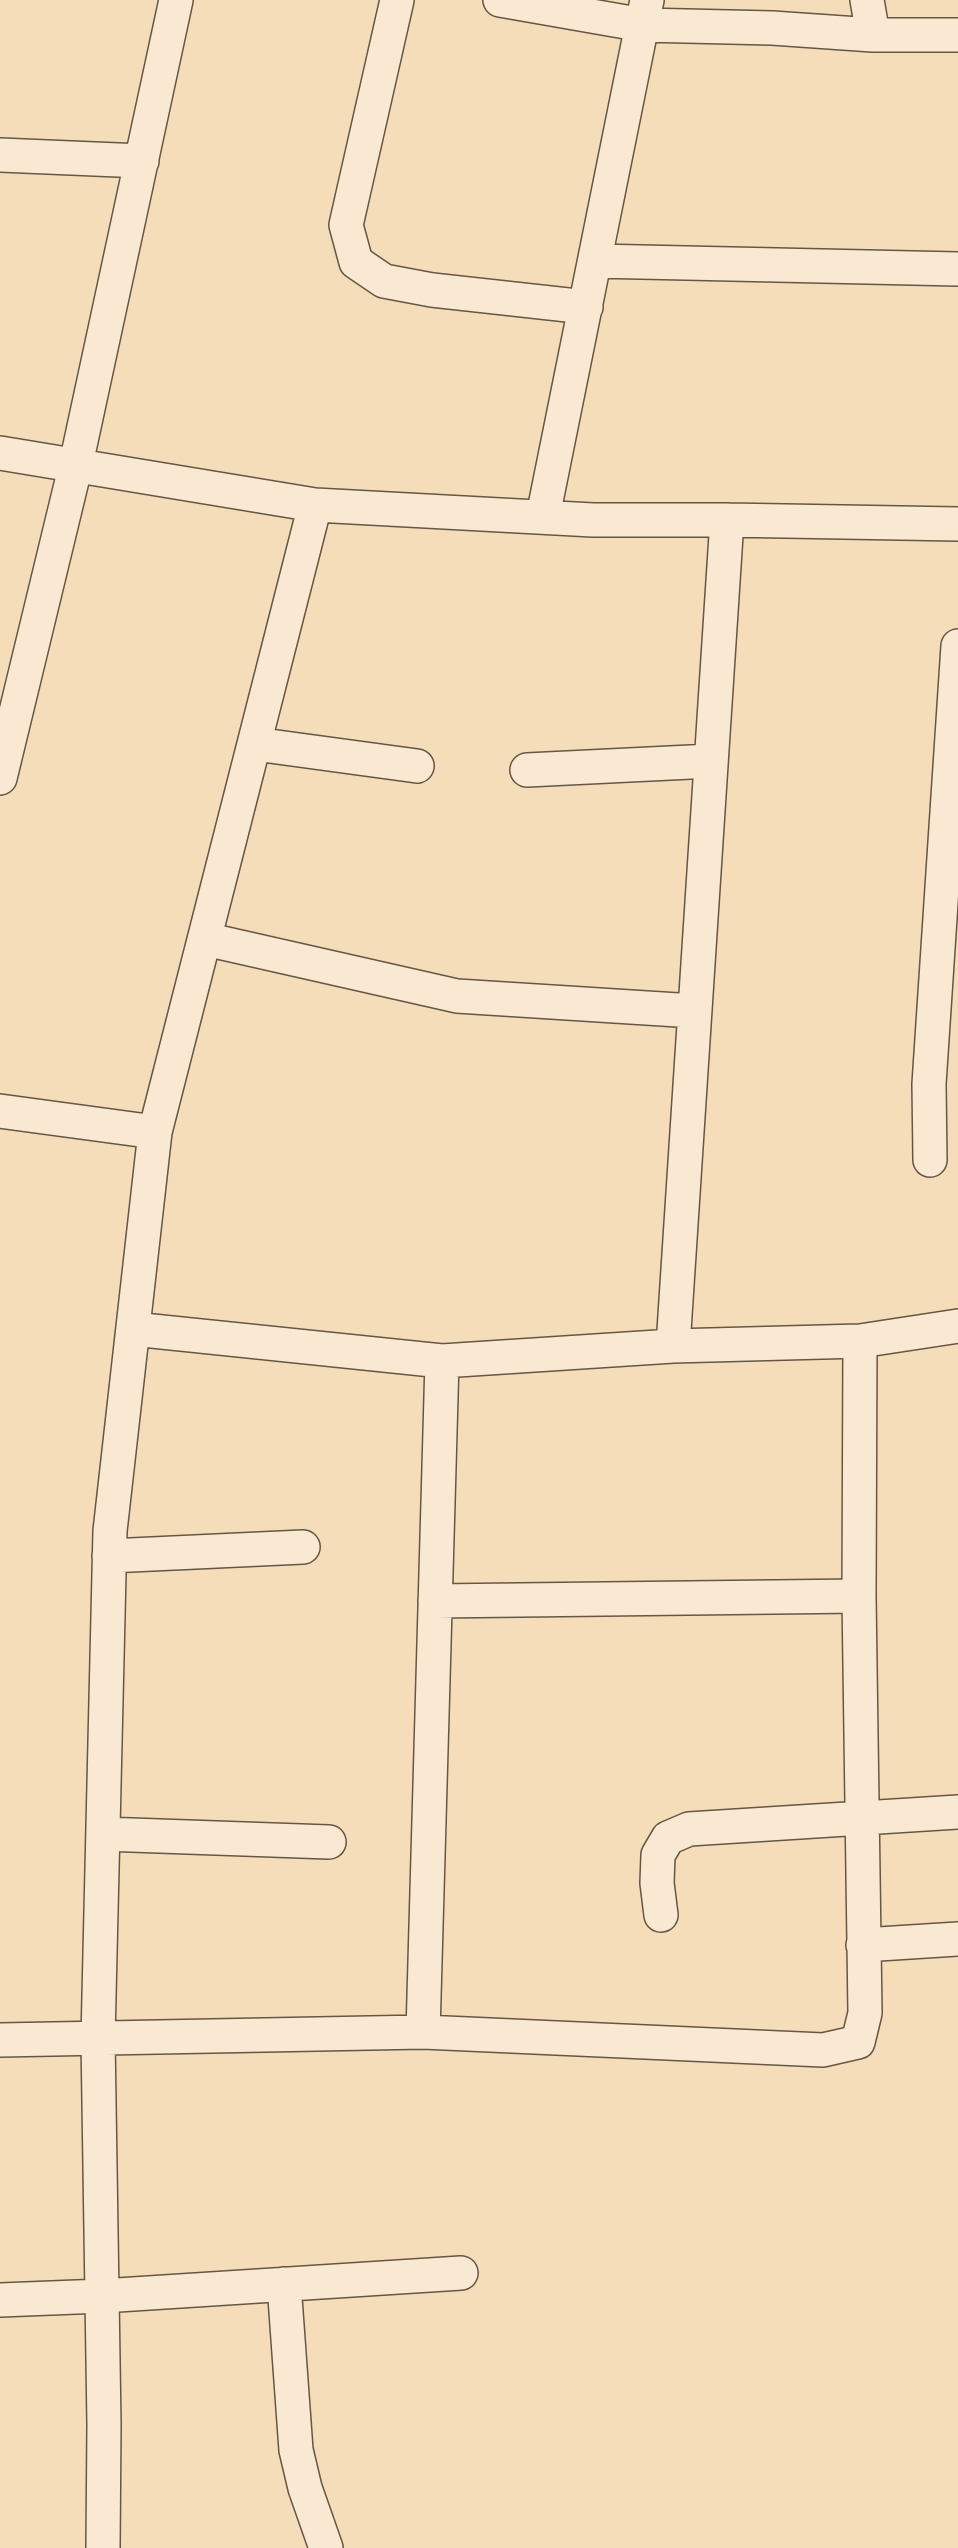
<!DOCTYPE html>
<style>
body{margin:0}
canvas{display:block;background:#f6ddb9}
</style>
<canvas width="958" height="2548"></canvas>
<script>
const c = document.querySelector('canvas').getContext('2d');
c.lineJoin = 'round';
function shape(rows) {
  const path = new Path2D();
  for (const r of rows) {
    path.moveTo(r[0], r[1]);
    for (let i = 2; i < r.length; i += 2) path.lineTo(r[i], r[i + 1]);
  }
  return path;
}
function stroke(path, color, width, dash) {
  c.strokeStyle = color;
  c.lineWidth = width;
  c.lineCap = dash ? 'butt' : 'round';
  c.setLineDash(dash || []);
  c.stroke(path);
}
const minor = shape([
 [397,0,346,225,356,262,384,281,432,290,586,307],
 [500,0,643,25,772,28,873,35,958,35],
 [867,0,873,35],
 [0,155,142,161],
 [595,261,958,269],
 [0,453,315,505,593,520,727,520,958,524],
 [543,516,647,0],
 [727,520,673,1346,860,1341,958,1326],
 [255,744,417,766],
 [527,770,711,761],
 [0,778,76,464,176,0],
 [205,939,457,996,694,1011],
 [0,1111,155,1132],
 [930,1160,929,1084,958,646],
 [133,1329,442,1361],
 [109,1556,303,1547],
 [435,1601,859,1596],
 [103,1834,329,1842],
 [661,1915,657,1883,658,1855,668,1838,689,1829,958,1812],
 [863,1945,958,1939],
 [423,2032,442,1361,673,1346],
 [0,2040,423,2032,823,2050,858,2042,865,2013,859,1596,860,1341],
 [284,2284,296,2450,305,2488,326,2548],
 [0,2300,102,2296,461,2273],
 [103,2548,104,2425,98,2038,110,1531,155,1132,315,505]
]);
stroke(minor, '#645745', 36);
stroke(minor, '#f9e9d2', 33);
</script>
